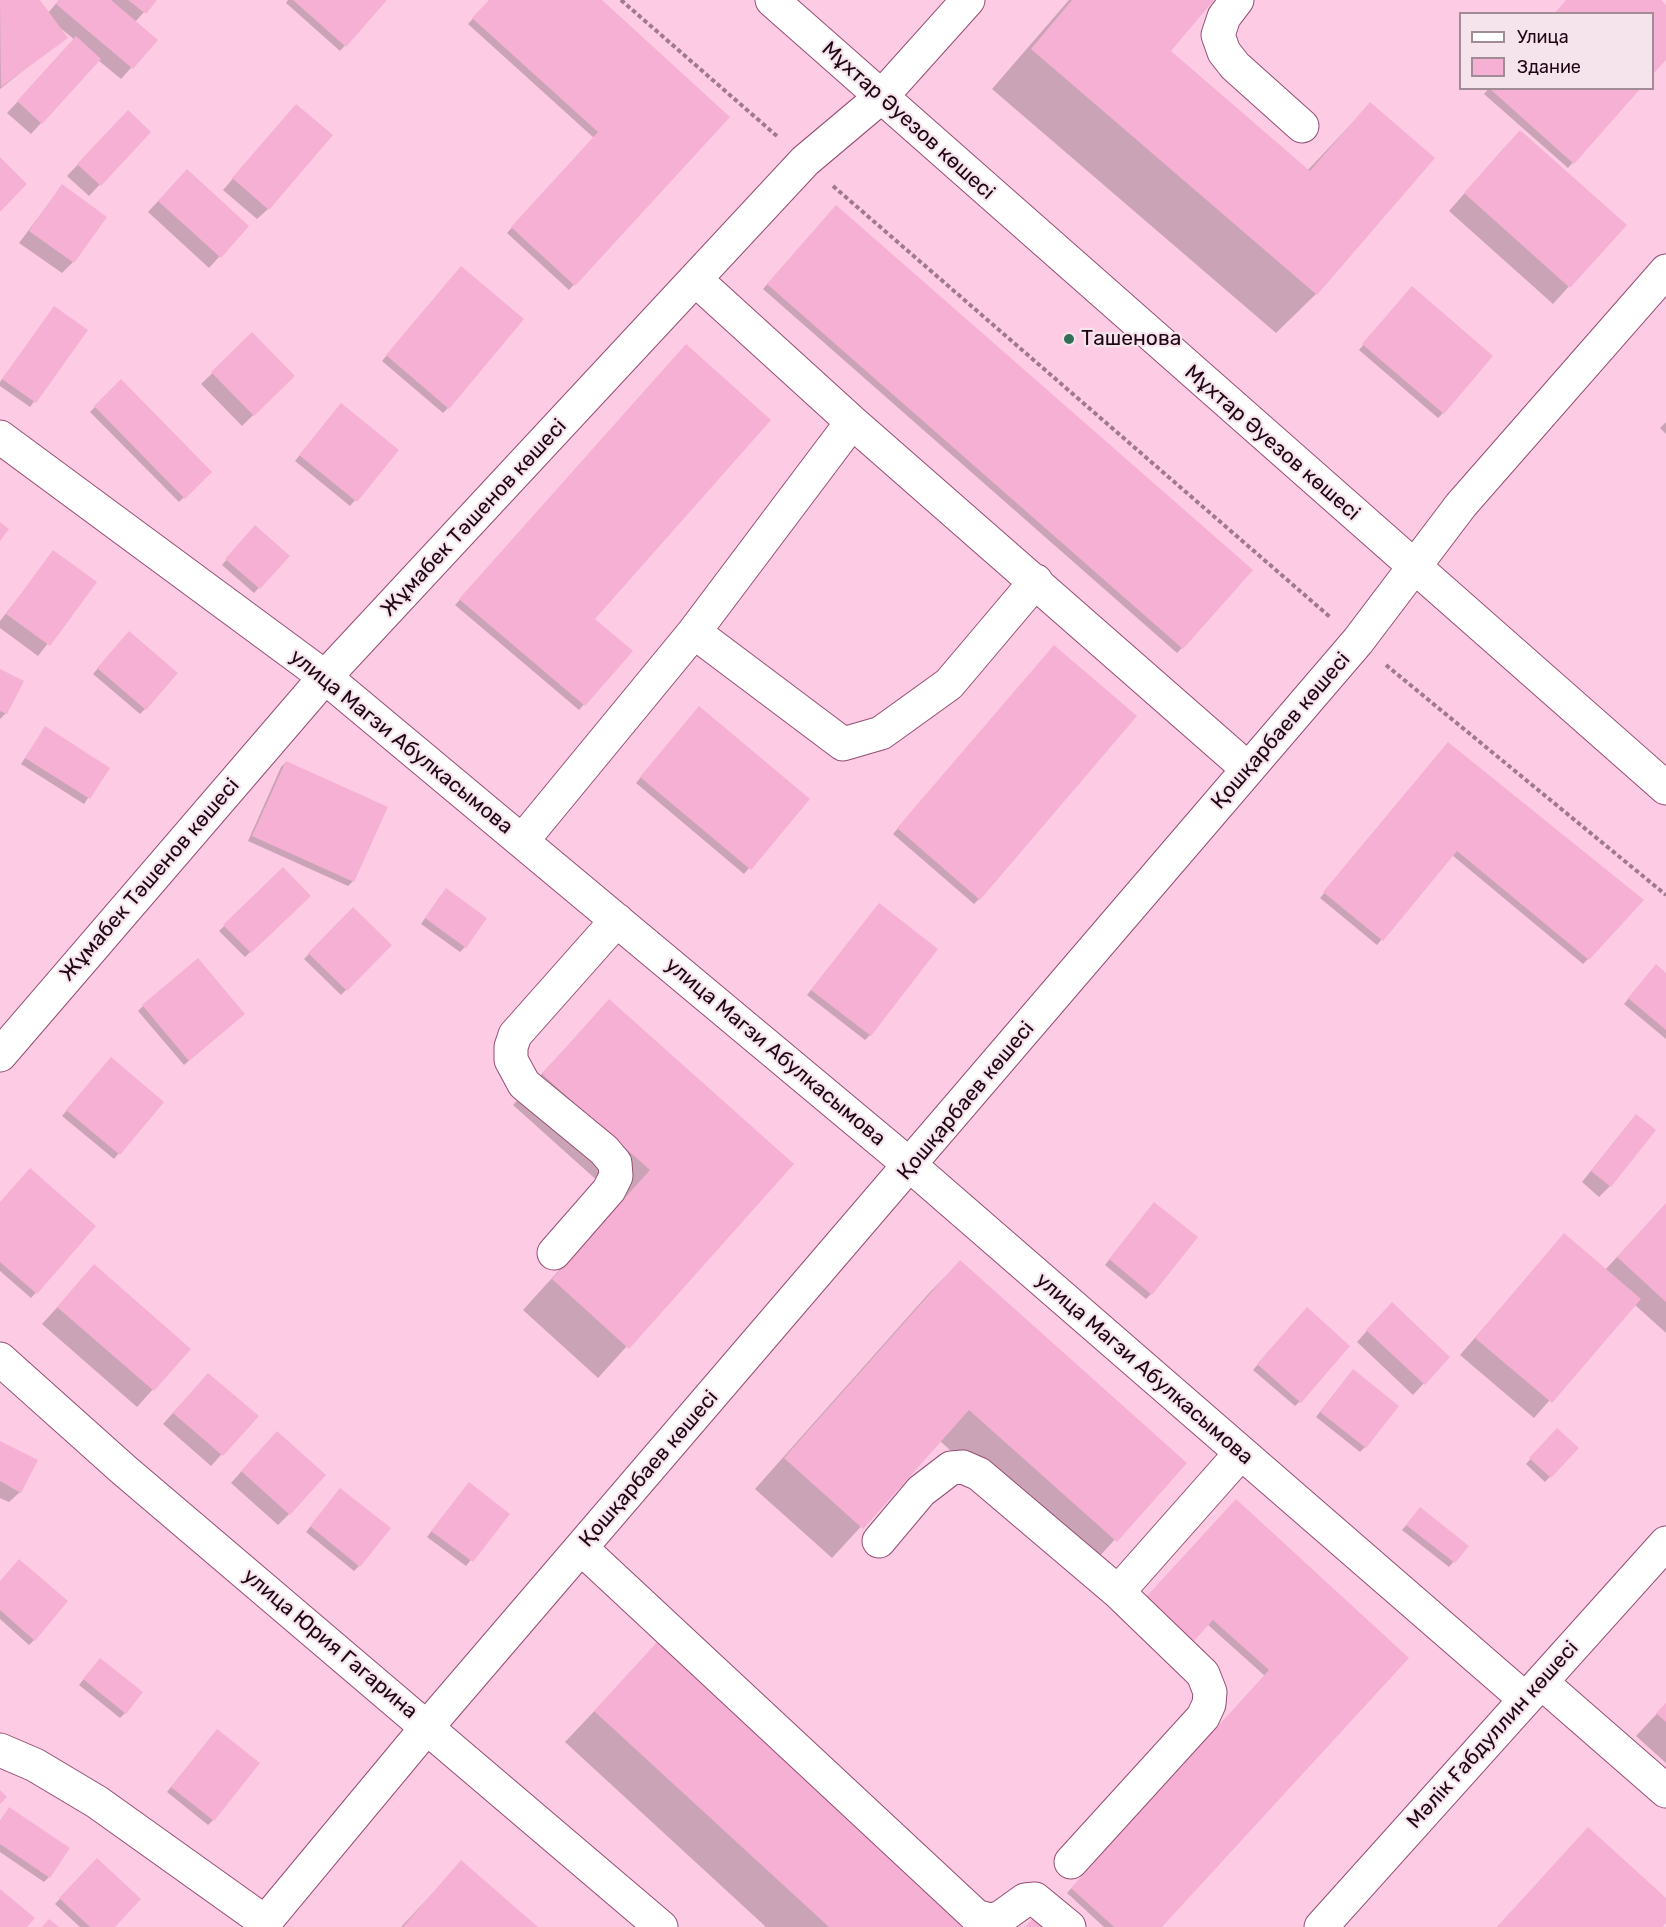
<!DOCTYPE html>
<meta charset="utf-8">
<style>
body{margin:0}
#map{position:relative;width:1666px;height:1927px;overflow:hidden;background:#fdcce4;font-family:Rubik,sans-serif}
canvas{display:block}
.legend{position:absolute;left:1459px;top:12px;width:195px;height:78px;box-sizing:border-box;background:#f5e4ec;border:2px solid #a08b96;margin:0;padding:8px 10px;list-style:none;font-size:18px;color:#200514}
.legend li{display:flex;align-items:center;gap:12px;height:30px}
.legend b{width:30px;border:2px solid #a08b96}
</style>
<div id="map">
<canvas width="1666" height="1927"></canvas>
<ul class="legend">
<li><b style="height:8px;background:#fff"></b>Улица</li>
<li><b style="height:16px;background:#f5b0d3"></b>Здание</li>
</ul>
</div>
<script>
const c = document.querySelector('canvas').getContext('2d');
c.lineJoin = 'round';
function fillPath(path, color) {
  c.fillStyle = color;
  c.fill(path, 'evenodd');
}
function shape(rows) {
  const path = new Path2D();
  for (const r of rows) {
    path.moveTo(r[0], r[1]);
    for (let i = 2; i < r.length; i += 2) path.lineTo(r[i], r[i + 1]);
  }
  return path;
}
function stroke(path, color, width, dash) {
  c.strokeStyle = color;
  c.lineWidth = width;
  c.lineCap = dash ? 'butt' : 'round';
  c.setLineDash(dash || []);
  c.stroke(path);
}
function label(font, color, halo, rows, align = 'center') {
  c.font = font + ' Rubik,sans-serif';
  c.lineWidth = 4.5;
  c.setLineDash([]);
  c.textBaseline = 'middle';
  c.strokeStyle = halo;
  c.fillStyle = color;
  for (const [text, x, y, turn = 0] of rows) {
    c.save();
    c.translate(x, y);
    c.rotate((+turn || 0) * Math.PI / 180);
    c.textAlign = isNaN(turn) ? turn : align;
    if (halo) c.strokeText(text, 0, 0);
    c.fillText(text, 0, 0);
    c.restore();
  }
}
fillPath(shape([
 [0,0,38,0,48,13,59,0,155,0,135,22,156,40,121,79,98,60,31,134,7,113,75,40,59,27,66,37,0,89],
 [288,0,385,0,340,51,286,3],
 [490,0,599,0,728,117,569,290,507,233,594,138,468,24],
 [1069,0,1212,0,1169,51,1307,171,1370,104,1433,158,1316,294,1276,333,992,89],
 [1489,88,1639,88,1568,168,1484,94],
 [286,117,268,209,257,219,223,190],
 [117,123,149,132,89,196,67,176],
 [1504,148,1624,225,1553,304,1449,211],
 [176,182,247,226,209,268,148,212],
 [62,186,73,262,62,273,19,243],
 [831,212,1182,648,1177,653,763,289],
 [456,273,448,408,443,413,382,361],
 [1407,293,1443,413,1438,418,1359,350],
 [54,308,86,331,30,407,0,386,0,382],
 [252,335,293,376,242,426,201,384],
 [681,351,593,620,631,651,579,710,455,605],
 [121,381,210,472,179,502,90,412],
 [337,410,397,451,350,506,295,461],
 [1666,422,1666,434,1660,428],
 [250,532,288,556,254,593,222,565],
 [54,552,95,583,38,656,0,628,0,621],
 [124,638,145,709,140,714,93,674],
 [1050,652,979,899,974,904,893,834],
 [0,671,6,713,0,719],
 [695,713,808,799,744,874,636,783],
 [45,728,108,768,84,804,21,764],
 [1443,749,1588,959,1583,964,1452,855,1377,945,1320,898],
 [286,762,353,881,348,886,248,841,281,767],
 [283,869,308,896,245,957,219,931],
 [441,895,465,947,460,952,421,924],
 [353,909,390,945,341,995,304,959],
 [874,910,870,1035,865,1040,807,995],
 [1651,971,1666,975,1666,1039,1624,1004],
 [609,1001,792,1164,598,1378,523,1310,621,1202,513,1105],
 [143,1006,238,1018,184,1065,138,1011],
 [106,1064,162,1102,114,1159,62,1116],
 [1626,1127,1610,1186,1599,1197,1582,1182],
 [0,1203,94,1227,31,1298,0,1271],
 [1666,1204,1666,1333,1634,1304,1534,1418,1460,1355,1564,1235,1605,1270],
 [1149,1209,1151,1294,1146,1299,1105,1265],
 [960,1262,1185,1463,1086,1571,940,1441,832,1558,755,1489,930,1292],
 [95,1266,189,1349,137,1407,42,1324],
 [1302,1314,1300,1401,1295,1406,1253,1370],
 [1381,1315,1448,1357,1413,1395,1357,1342],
 [1348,1376,1365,1447,1360,1452,1316,1417],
 [198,1385,256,1416,211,1466,163,1424],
 [1557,1430,1577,1448,1545,1482,1526,1464],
 [0,1442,20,1492,9,1502,0,1498],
 [266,1444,289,1514,278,1525,231,1483],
 [464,1489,507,1514,466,1566,427,1537],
 [336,1495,359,1566,354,1571,306,1532],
 [1416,1514,1467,1546,1449,1567,1402,1530],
 [0,1582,34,1640,29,1645,0,1619],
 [1141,1604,1407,1658,1160,1927,1104,1927,1067,1893,1265,1676,1207,1624],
 [658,1644,969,1927,766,1927,565,1742],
 [95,1665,125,1713,120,1718,79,1685],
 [1666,1704,1666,1763,1636,1736],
 [212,1736,213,1820,208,1825,167,1792],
 [5,1814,49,1877,44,1882,0,1852,0,1821],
 [1588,1829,1666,1900,1666,1921,1661,1927,1497,1927],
 [97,1860,113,1927,80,1927,55,1904],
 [462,1862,536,1927,401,1927]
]), '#0003');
fillPath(shape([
 [0,0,40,0,68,38,1,87],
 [59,0,111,0,158,40,133,69,56,4],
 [128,0,157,0,146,14],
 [293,0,387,0,346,47],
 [489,0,602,0,730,117,575,286,511,227,598,132,472,18],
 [1072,0,1214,0,1171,51,1310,171,1370,102,1435,158,1317,295,1031,49],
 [1566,0,1661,0,1666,5,1666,60,1652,75,1652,14,1554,14],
 [76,36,101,59,42,124,17,101],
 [1489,88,1641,88,1574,164],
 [296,104,333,135,269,210,232,178],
 [128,110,151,132,101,186,77,164],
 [1520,130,1627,225,1570,288,1464,193],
 [0,157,27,184,0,212],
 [187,169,249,226,221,258,158,201],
 [62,184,107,217,74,263,29,231],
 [836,205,1253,570,1183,649,767,284],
 [461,266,524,319,449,409,386,355],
 [1412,286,1493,356,1444,414,1362,344],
 [54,306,88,330,36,403,2,379],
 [252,332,295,376,254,416,211,372],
 [686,344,771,420,595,619,633,651,585,706,459,599],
 [121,379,212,472,185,499,94,406],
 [341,403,399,450,357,502,299,455],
 [0,522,9,529,0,541],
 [255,525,290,556,260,589,225,559],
 [53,550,97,582,50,646,6,614],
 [129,631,178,673,146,710,97,668],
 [1054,645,1137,716,980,900,897,828],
 [0,669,24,681,7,714,0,711],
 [699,706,810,799,751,870,640,777],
 [45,726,110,768,90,799,25,758],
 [1448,742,1644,900,1589,960,1457,851,1383,941,1323,892],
 [286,761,388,807,354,882,252,836],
 [283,867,311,896,251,953,223,925],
 [446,888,487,918,466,948,425,918],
 [879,903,938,949,871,1036,811,990],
 [353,907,392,945,347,991,308,953],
 [198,958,245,1014,189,1061,142,1005],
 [1656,964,1666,973,1666,1030,1628,998],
 [609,999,794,1164,629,1349,552,1279,650,1170,542,1074],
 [111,1057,164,1102,120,1155,66,1110],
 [1636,1114,1656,1130,1611,1187,1591,1171],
 [30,1168,96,1226,37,1294,0,1262,0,1202],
 [1154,1202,1198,1237,1152,1295,1109,1259],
 [1666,1203,1666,1302,1617,1257],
 [1564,1233,1641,1299,1552,1403,1475,1338],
 [960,1260,1187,1463,1117,1542,969,1410,863,1529,784,1458],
 [94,1264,191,1349,154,1391,57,1307],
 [1392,1302,1450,1357,1425,1385,1366,1330],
 [1307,1307,1350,1346,1301,1403,1257,1364],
 [1353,1369,1399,1406,1366,1448,1320,1412],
 [208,1373,259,1416,223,1456,173,1413],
 [1557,1428,1579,1448,1551,1478,1529,1458],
 [277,1431,326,1475,290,1515,241,1471],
 [0,1441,38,1460,21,1493,0,1481],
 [469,1482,510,1514,473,1562,431,1531],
 [340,1488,391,1528,360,1567,310,1526],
 [1236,1499,1409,1658,1162,1927,1114,1927,1071,1888,1269,1670,1213,1620,1193,1642,1145,1598],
 [1420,1507,1469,1546,1455,1563,1406,1525],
 [19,1559,68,1601,35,1641,0,1610,0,1581],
 [658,1641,971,1927,829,1927,594,1711],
 [100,1658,143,1692,126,1714,83,1679],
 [1666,1703,1666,1722,1656,1713],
 [217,1729,260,1763,214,1821,171,1787],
 [0,1790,7,1797,0,1804],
 [9,1807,70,1848,50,1878,0,1844,0,1821],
 [1588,1827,1666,1898,1666,1923,1663,1927,1497,1927],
 [97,1858,141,1899,115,1927,90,1927,59,1898],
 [461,1860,538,1927,403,1927],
 [0,1889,35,1918,27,1927,0,1927],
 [1035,1916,1047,1927,1025,1927],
 [49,1919,59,1927,42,1927]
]), '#f5b0d3');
const minor = shape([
 [772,0,1666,788],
 [1237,0,1224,17,1218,35,1224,52,1235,66,1302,126],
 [696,280,852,422,1248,769],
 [852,422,694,632,843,744,881,733,949,684,1036,581],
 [0,437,325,677,911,1166,1525,1699],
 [522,841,694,632],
 [0,1055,325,677,805,161,881,97,968,0],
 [554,1253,609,1190,616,1176,615,1163,604,1150,524,1084,511,1060,511,1047,515,1035,617,920],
 [0,1359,124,1470,661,1927],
 [879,1541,921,1491,951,1468,963,1467,979,1474,1118,1592,1241,1453],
 [581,1548,976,1916,990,1920,1000,1918,1025,1900,1035,1899,1069,1927],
 [1541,1682,1666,1791],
 [0,1750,35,1765,97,1802,265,1922],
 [1071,1862,1203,1717,1209,1704,1210,1692,1203,1674,1118,1592],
 [261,1927,428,1726,1358,641,1461,505,1666,271],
 [1321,1927,1666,1543]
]);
stroke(minor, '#944d74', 35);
stroke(shape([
 [621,0,778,137],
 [833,186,1330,617],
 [1386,665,1666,895]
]), '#a1798d', 4, [4.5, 3]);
stroke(minor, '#fff', 33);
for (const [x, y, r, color] of [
 [1069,339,6,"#326e58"]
]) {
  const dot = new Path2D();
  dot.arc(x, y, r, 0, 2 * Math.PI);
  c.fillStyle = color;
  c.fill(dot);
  stroke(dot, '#f5e4ec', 2);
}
label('21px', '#200514', '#f5e4ec', [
 ["Мұхтар Әуезов көшесі",908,121,42],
 ["Мұхтар Әуезов көшесі",1272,443,41],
 ["Жұмабек Тәшенов көшесі",474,518,-47],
 ["Қошқарбаев көшесі",1281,731,-49],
 ["улица Магзи Абулкасымова",401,742,39],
 ["Жұмабек Тәшенов көшесі",150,880,-49],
 ["улица Магзи Абулкасымова",775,1052,40],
 ["Қошқарбаев көшесі",966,1101,-50],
 ["улица Магзи Абулкасымова",1144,1369,41],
 ["Қошқарбаев көшесі",649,1469,-49],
 ["улица Юрия Гагарина",330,1644,40],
 ["Мәлік Ғабдуллин көшесі",1493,1735,-48]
]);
label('21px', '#200514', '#f5e4ec', [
 ["Ташенова",1081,339]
], 'left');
</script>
